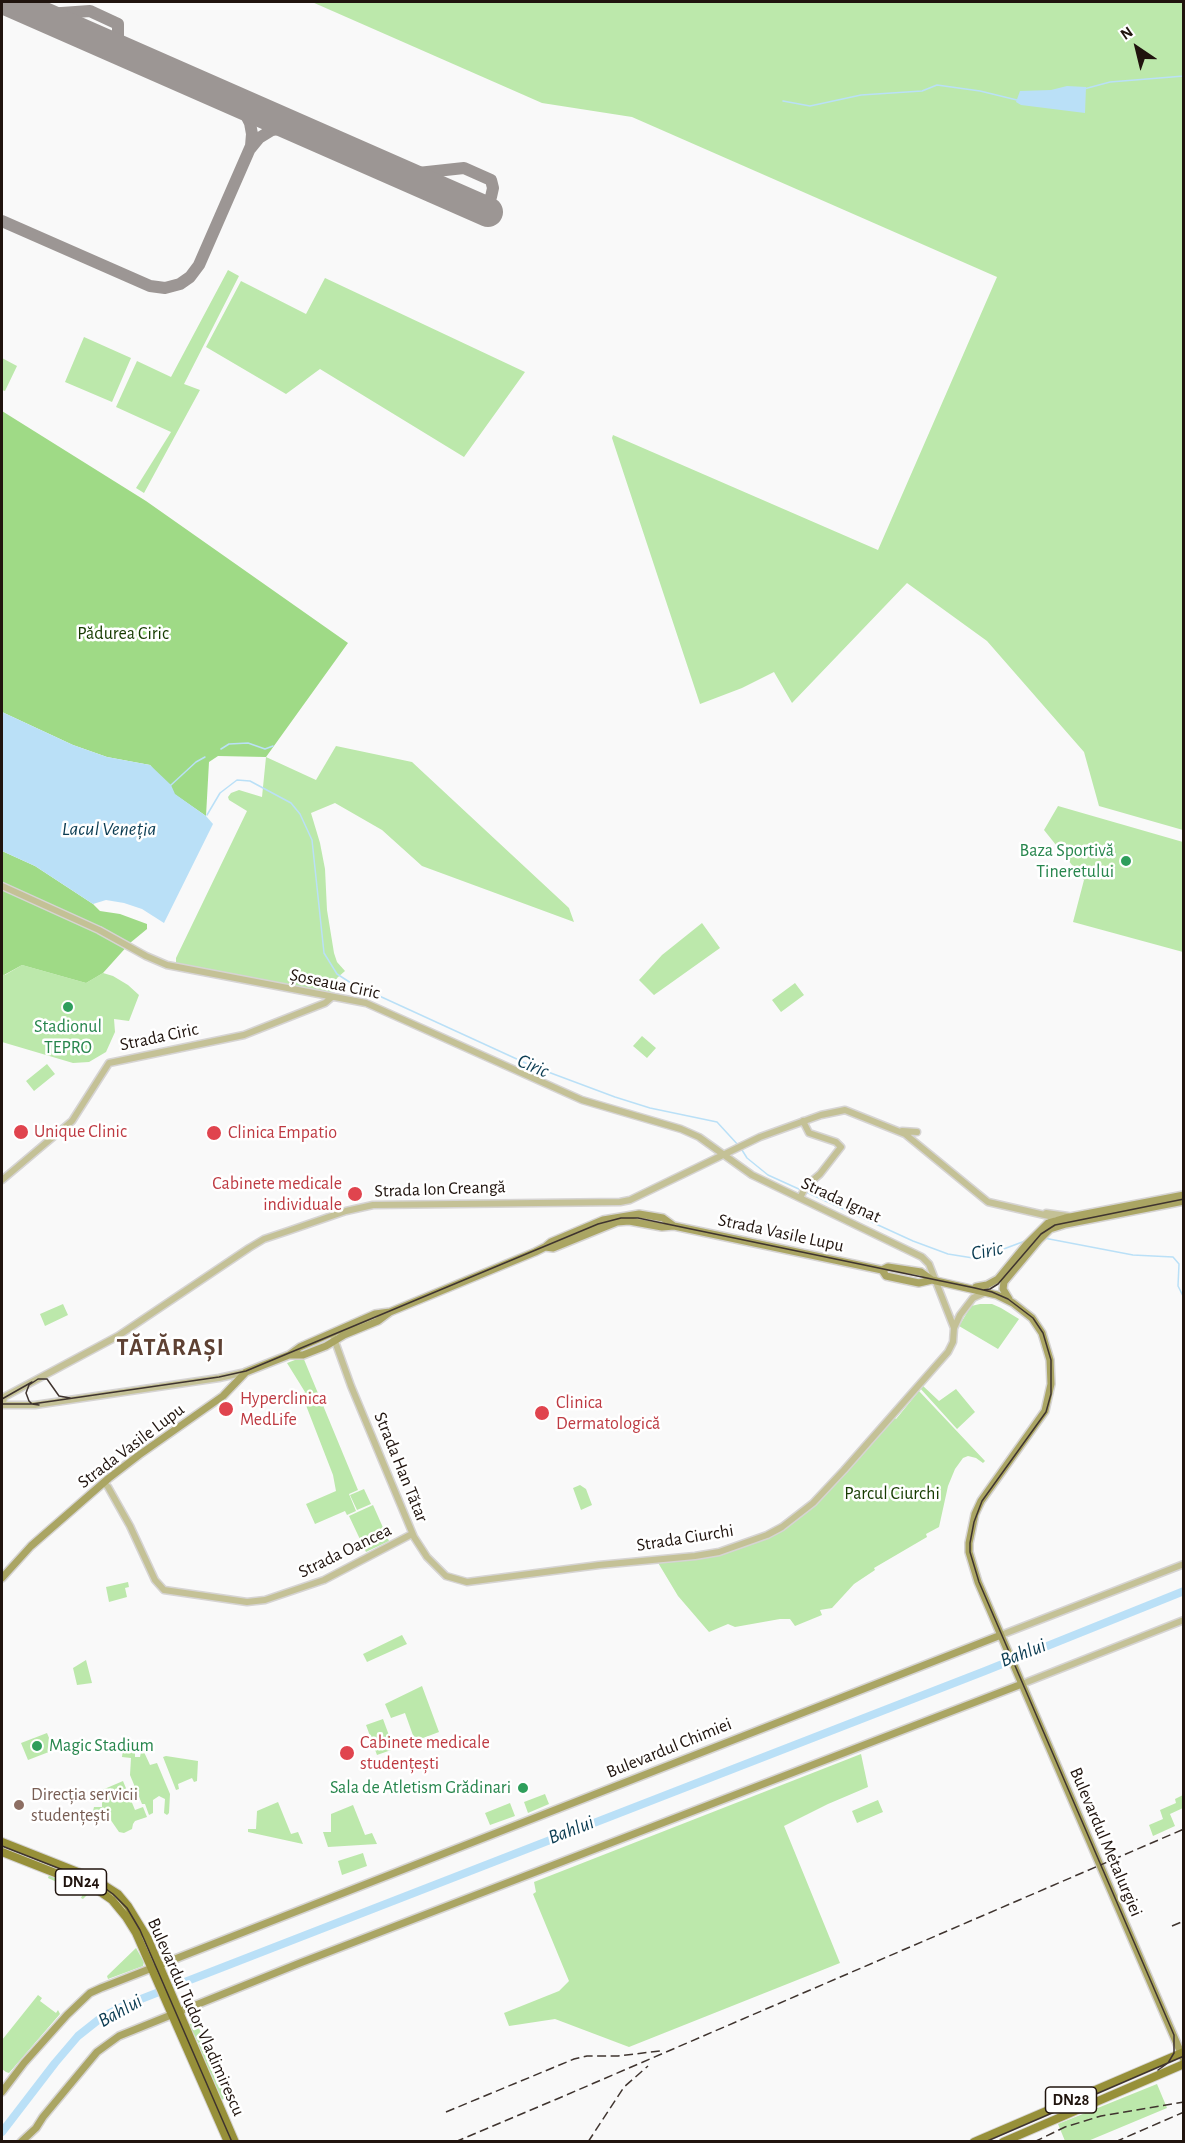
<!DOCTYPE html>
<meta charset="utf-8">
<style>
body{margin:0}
#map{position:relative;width:1185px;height:2143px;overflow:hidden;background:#f9f9f9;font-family:"Alegreya Sans",sans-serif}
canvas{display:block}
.frame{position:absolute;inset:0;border:3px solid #20140e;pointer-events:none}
.north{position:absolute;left:1107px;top:18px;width:60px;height:60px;-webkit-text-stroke:4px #fff;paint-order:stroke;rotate:325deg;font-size:16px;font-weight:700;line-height:24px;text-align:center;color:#20140e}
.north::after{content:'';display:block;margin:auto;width:21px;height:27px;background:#20140e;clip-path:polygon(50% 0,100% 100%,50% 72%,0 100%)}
</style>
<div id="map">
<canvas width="1185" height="2143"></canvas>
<div class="frame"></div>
<div class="north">N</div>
</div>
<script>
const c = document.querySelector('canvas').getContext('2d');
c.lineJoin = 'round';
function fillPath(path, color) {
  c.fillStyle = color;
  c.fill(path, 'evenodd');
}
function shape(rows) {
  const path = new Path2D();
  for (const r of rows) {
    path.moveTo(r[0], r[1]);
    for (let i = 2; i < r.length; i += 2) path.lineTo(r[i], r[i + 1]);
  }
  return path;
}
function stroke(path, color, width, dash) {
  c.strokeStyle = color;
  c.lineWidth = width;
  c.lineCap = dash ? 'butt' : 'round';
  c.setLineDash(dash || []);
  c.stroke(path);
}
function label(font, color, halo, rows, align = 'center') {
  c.font = font + ' "Alegreya Sans",sans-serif';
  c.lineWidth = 5;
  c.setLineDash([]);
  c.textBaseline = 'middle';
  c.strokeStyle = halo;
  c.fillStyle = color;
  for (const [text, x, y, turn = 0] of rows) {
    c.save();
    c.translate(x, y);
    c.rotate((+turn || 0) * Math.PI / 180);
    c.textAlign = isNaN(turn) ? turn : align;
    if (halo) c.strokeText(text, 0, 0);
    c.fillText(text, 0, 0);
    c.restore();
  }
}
fillPath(shape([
 [312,2,1183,2,1183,830,1099,806,1084,752,987,641,907,583,792,703,774,672,742,688,700,704,612,438,613,435,878,550,997,277,632,117,542,103],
 [228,270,239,276,184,384,200,390,144,493,136,488,171,432,116,407,137,361,171,377],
 [325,278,525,372,464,457,320,369,286,394,206,347,241,281,306,314],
 [84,337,131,358,112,402,65,382],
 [2,358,17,366,5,391,2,390],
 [336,746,412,762,569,908,574,922,422,866,382,830,335,803,311,813,320,843,325,869,327,910,334,953,337,962,345,971,337,978,332,993,176,965,176,958,247,811,229,800,228,797,231,793,239,790,262,797,266,757,316,780],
 [1058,806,1183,842,1183,952,1073,922,1084,880,1044,830],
 [702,923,720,948,654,995,639,980,662,955],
 [22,965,86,983,103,973,113,976,128,985,139,995,129,1021,114,1019,115,1032,106,1052,89,1062,73,1063,2,1042,2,973,5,975],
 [795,983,804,995,781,1012,772,1000],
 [642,1036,656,1048,647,1058,633,1046],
 [47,1064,55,1074,34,1091,26,1081],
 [63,1304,68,1315,45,1326,40,1314],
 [980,1304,992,1304,1001,1308,1019,1319,998,1349,959,1326,971,1306],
 [303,1357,358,1490,349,1494,356,1511,347,1515,345,1511,315,1524,306,1504,336,1491,333,1475,302,1395,305,1392,287,1363],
 [921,1384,939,1401,956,1389,975,1412,957,1429,919,1387],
 [919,1391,985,1461,983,1463,976,1458,968,1456,963,1458,955,1469,948,1486,939,1527,926,1534,927,1537,874,1568,875,1570,854,1584,832,1608,820,1610,822,1615,795,1626,790,1619,780,1619,735,1627,728,1624,709,1632,678,1596,657,1561,683,1558,745,1544,796,1517,892,1416,896,1419],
 [580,1485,586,1489,592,1505,581,1510,573,1488],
 [364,1489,371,1504,357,1510,350,1495],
 [373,1505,389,1541,366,1552,349,1516],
 [128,1582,129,1587,125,1588,127,1597,109,1602,106,1587],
 [402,1635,407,1644,367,1662,363,1654],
 [86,1660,92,1683,77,1685,73,1668],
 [422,1686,439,1732,415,1741,405,1713,391,1718,385,1704],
 [383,1719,394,1749,377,1755,366,1725],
 [47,1733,54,1750,28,1760,21,1743],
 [123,1749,133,1749,133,1751,135,1751,135,1757,140,1757,141,1752,144,1752,150,1765,157,1763,170,1794,169,1813,167,1815,164,1813,165,1799,159,1796,153,1800,153,1813,149,1815,145,1804,142,1804,130,1775,131,1758,122,1757],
 [861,1754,868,1787,828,1804,784,1826,840,1963,629,2047,555,2019,509,2026,504,2013,559,1991,569,1981,533,1894,536,1892,534,1882],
 [166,1756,198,1761,197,1781,194,1782,192,1778,178,1784,179,1789,176,1790,163,1757],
 [123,1781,135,1810,143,1807,147,1817,135,1821,133,1824,132,1829,124,1833,119,1832,110,1819,93,1811,94,1807,102,1807,102,1790],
 [545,1794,549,1804,528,1813,524,1802],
 [1183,1795,1183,1808,1170,1814,1175,1826,1153,1836,1149,1825,1163,1819,1160,1810,1176,1803,1175,1799],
 [878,1800,883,1812,857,1823,852,1811],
 [278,1802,291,1834,298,1832,303,1844,248,1832,248,1829,256,1829,257,1811],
 [510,1803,515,1816,490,1825,485,1813],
 [353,1805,365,1835,372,1833,377,1844,328,1847,323,1832,331,1832,331,1814],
 [363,1853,367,1866,342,1875,338,1861],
 [49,1875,80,1887,91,1891,83,1899,81,1898,83,1894,48,1878],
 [136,1948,144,1962,143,1966,108,1979,107,1976],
 [38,1995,42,1998,40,2001,56,2013,58,2010,60,2014,9,2073,6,2072,2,2069,2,2040],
 [192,2022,197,2023,222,2087,226,2085,229,2094,227,2098,221,2100,197,2045,199,2044,189,2025],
 [1157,2084,1167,2108,1088,2141,1065,2141,1058,2124]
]), '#bce8ab');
fillPath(shape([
 [2,411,146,501,348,643,266,757,218,756,209,762,206,816,174,794,150,765,107,757,73,745,2,712],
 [2,851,35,866,93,904,100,911,120,914,147,924,147,929,130,943,103,973,86,983,22,965,4,975,2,974]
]), '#9fda86');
fillPath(shape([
 [1067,86,1086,87,1085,113,1021,105,1016,102,1020,91,1051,90],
 [2,712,73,745,107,757,150,765,171,785,175,794,206,816,213,824,164,923,142,909,124,903,106,900,93,904,35,866,2,851]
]), '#bae0f7');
stroke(shape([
 [1084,89,1110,82,1184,76],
 [783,101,810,106,861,95,922,91,937,85,980,91,1017,100],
 [221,749,229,744,248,743,265,749,273,746],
 [171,785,196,762,205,757],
 [207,815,220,793,237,780,250,781,291,803,300,814,312,840,324,953,337,974,351,983,532,1066,615,1097,650,1108,717,1122,739,1146],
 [742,1150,747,1158,768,1175,801,1190],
 [806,1192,913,1241,948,1254,973,1258,993,1253,1025,1241],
 [1044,1238,1133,1255,1173,1257,1179,1264,1178,1286,1184,1298]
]), '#bae0f7', 1.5);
stroke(shape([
 [2,2132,55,2063,78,2036,102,2017,123,2006,985,1671,1184,1591]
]), '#bae0f7', 8);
stroke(shape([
 [11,2,47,14,90,11,118,24,118,36,109,45,96,45,87,36],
 [250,149,259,138,272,130,283,128,298,129],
 [350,151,403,172,418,173,464,168,491,180,493,188,491,197,486,203,479,208,470,209,462,208,455,203,451,196],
 [2,221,150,286,165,288,180,284,190,277,199,265,251,146,252,134,250,123,245,113,234,102]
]), '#9c9694', 12);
stroke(shape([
 [10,2,488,212]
]), '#9c9694', 30);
const tertiary = shape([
 [2,886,99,930,146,956,167,965,366,1003,582,1100,681,1129,699,1137,752,1175,922,1257,929,1264,954,1328],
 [902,1131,917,1132],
 [2,1180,72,1121,109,1063,244,1035,325,1003,332,997],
 [800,1198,806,1186,820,1174,841,1147,836,1142,809,1133,803,1121],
 [1046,1213,1068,1216],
 [332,1333,351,1386,414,1537,427,1557,446,1576,467,1582,599,1565,695,1556,719,1552,767,1535,782,1527,813,1503,844,1470,948,1352,953,1342,954,1328,960,1315,973,1298,986,1292],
 [2,1405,35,1405,219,1378,246,1372],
 [3,1405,4,1397,118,1336,249,1248,264,1239,288,1231,346,1211,373,1205,620,1202,630,1200,760,1137,821,1115,845,1110,905,1134,988,1202,1049,1216,1052,1219,1054,1224],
 [104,1483,108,1487,130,1526,155,1580,164,1590,247,1602,265,1600,324,1580,412,1534],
 [1001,1635,1184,1564],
 [1022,1684,1184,1620]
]);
const secondary = shape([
 [545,1247,553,1248,617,1222,629,1221,662,1227,674,1226,882,1270,888,1267,921,1272,932,1280,997,1295,1013,1303,1032,1318,1042,1333,1050,1360,1051,1384,1045,1411,981,1501,975,1514,969,1543,969,1552,978,1582,1184,2060],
 [882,1270,886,1276,900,1279,919,1283,932,1280],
 [976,1287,987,1285,998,1279,1026,1245,1048,1223,1065,1218,1184,1195],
 [1009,1299,1003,1289,1004,1282,1039,1240,1050,1229,1066,1224,1184,1201],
 [289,1355,303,1355,326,1346,344,1335,378,1321,390,1312,535,1252,545,1247,551,1242,603,1220,639,1214,663,1218,674,1226],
 [2,1578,31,1546,109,1478,139,1455,223,1396,246,1372,289,1355,300,1347,375,1314,390,1312],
 [2,2092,24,2063,67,2015,90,1993,101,1988,1001,1635],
 [21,2142,36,2128,43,2117,97,2052,119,2036,300,1963,1022,1684]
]);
const primary = shape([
 [2,1842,93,1878,118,1894,128,1906,147,1937,235,2142],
 [2,1852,96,1889,112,1900,126,1917,136,1933,228,2142],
 [974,2142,1184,2052],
 [1003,2142,1184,2064]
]);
stroke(tertiary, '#d6d4d3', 9);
stroke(secondary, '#d6d4d3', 10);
stroke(primary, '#d6d4d3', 10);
stroke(tertiary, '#c4c196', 6);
stroke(secondary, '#aaa563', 7);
stroke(primary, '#979039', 8);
stroke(shape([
 [983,1290,990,1289,998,1284,1041,1234,1055,1225,1184,1199],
 [2,1399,32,1382],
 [2,1404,32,1404,219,1377,246,1371,598,1224,621,1218,638,1218,975,1288,992,1292,1008,1299,1033,1318,1043,1333,1051,1360,1051,1394,1046,1412,982,1501,974,1522,970,1543,970,1552,979,1582,1174,2035,1174,2053,1168,2063,1158,2070],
 [39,1405,32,1404,29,1401,26,1393,29,1385,38,1379,47,1379,59,1396,70,1398],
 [2,1846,99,1884,113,1894,127,1908,140,1930,232,2142],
 [985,2142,1184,2056]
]), '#3f342f', 1.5);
stroke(shape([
 [1172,1926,1184,1921],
 [446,2112,574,2059,587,2056,618,2056,660,2051],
 [455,2142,557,2099,1184,1829],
 [588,2142,624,2087,648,2066],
 [1034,2142,1065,2127,1101,2116,1184,2102],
 [1115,2142,1184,2112]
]), '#3f342f', 1.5, [9, 4.5]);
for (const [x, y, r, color] of [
 [1126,861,6,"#2e9e5b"],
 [68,1007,6,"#2e9e5b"],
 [21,1132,8,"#e0444e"],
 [214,1133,8,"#e0444e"],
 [355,1194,8,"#e0444e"],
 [226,1409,8,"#e0444e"],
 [542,1413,8,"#e0444e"],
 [37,1746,6,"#2e9e5b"],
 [347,1753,8,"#e0444e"],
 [523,1788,6,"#2e9e5b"],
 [19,1805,6,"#8d6e63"]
]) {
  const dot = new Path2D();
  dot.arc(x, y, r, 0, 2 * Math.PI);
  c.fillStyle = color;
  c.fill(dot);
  stroke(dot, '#fff', 2);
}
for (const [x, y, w] of [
 [81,1882,51],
 [1071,2100,51]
]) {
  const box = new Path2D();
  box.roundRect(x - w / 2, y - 13, w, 26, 4.5);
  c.fillStyle = '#fff';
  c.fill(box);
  stroke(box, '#20140e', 1.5);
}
label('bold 16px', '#20140e', null, [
 ["DN24",81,1882],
 ["DN28",1071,2100]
]);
label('18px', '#163b00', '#fff', [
 ["Pădurea Ciric",123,634],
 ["Parcul Ciurchi",892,1494]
]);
label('18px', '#27864d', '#fff', [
 ["Baza Sportivă",1114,851],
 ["Tineretului",1114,872],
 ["Stadionul",68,1027,"center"],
 ["TEPRO",68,1048,"center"],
 ["Magic Stadium",49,1746,"left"],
 ["Sala de Atletism Grădinari",511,1788]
], 'right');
label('18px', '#20140e', '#fff', [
 ["Șoseaua Ciric",335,984,12],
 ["Strada Ciric",159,1037,-12],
 ["Strada Ion Creangă",440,1189,-2],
 ["Strada Ignat",841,1200,25],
 ["Strada Vasile Lupu",781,1233,12],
 ["Strada Vasile Lupu",131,1446,-37],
 ["Strada Han Tătar",401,1467,68],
 ["Strada Ciurchi",685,1538,-9],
 ["Strada Oancea",345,1551,-26],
 ["Bulevardul Chimiei",669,1748,-22],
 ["Bulevardul Metalurgiei",1106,1842,67],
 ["Bulevardul Tudor Vladimirescu",196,2017,66]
]);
label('18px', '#be3a42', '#fff', [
 ["Unique Clinic",34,1132],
 ["Clinica Empatio",228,1133],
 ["Cabinete medicale",342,1184,"right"],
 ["individuale",342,1205,"right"],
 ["Hyperclinica",240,1399],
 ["MedLife",240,1420],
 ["Clinica",556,1403],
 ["Dermatologică",556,1424],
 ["Cabinete medicale",360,1743],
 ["studențești",360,1764]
], 'left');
label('18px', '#785e54', '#fff', [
 ["Direcția servicii",31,1795],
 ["studențești",31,1816]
], 'left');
label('italic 20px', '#0b3c52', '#fff', [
 ["Lacul Veneția",109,829],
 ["Ciric",533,1066,23],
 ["Ciric",987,1251,-11],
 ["Bahlui",1023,1653,-21],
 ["Bahlui",571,1830,-21],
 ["Bahlui",120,2011,-29]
]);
c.letterSpacing = '1.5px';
label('bold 24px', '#5e4133', '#fff', [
 ["TĂTĂRAȘI",171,1348]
]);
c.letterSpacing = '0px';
</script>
